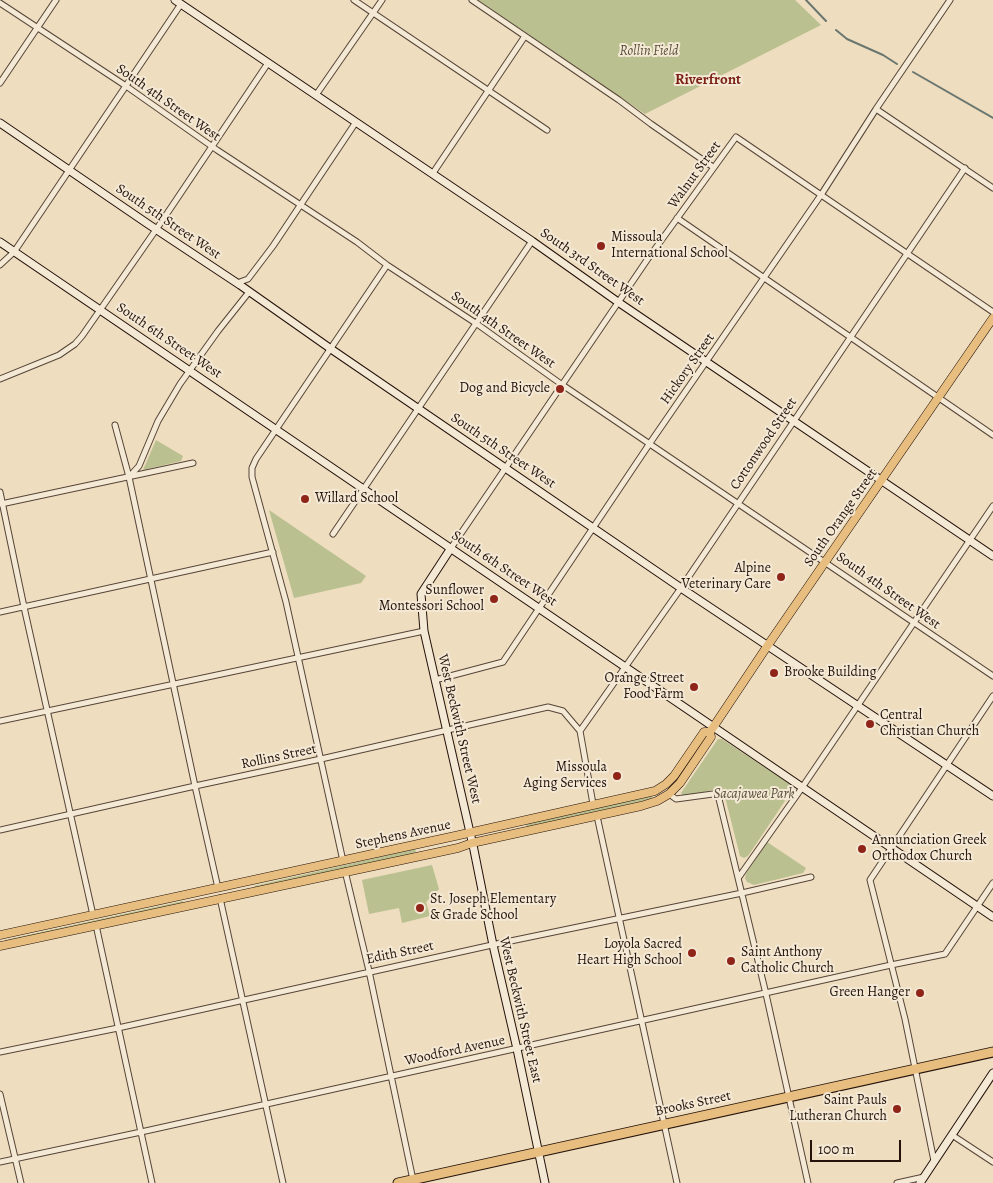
<!DOCTYPE html>
<style>
body{margin:0}
#map{position:relative;width:993px;height:1183px;overflow:hidden;background:#eeddbe;font-family:Alegreya,serif}
canvas{display:block}
.scale{position:absolute;left:810px;top:1140px;width:91px;height:22px;box-sizing:border-box;border:2px solid #24120b;border-top:0;padding-left:6px;font-size:15px;line-height:18px;white-space:nowrap;color:#24120b;-webkit-text-stroke:4px #f4e9d5;paint-order:stroke}
</style>
<div id="map">
<canvas width="993" height="1183"></canvas>
<div class="scale">100 m</div>
</div>
<script>
const c = document.querySelector('canvas').getContext('2d');
c.lineJoin = 'round';
function fillPath(path, color) {
  c.fillStyle = color;
  c.fill(path, 'evenodd');
}
function shape(rows) {
  const path = new Path2D();
  for (const r of rows) {
    path.moveTo(r[0], r[1]);
    for (let i = 2; i < r.length; i += 2) path.lineTo(r[i], r[i + 1]);
  }
  return path;
}
function stroke(path, color, width, dash) {
  c.strokeStyle = color;
  c.lineWidth = width;
  c.lineCap = dash ? 'butt' : 'round';
  c.setLineDash(dash || []);
  c.stroke(path);
}
function label(font, color, halo, rows, align = 'center') {
  c.font = font + ' Alegreya,serif';
  c.lineWidth = 4;
  c.setLineDash([]);
  c.textBaseline = 'middle';
  c.strokeStyle = halo;
  c.fillStyle = color;
  for (const [text, x, y, turn = 0] of rows) {
    c.save();
    c.translate(x, y);
    c.rotate((+turn || 0) * Math.PI / 180);
    c.textAlign = isNaN(turn) ? turn : align;
    if (halo) c.strokeText(text, 0, 0);
    c.fillText(text, 0, 0);
    c.restore();
  }
}
fillPath(shape([
 [478,0,795,0,821,25,645,114],
 [156,440,183,456,181,461,143,470],
 [269,510,366,576,361,583,294,598],
 [718,739,722,739,793,786,793,789,748,856,744,858,740,856,725,797,722,793,712,790,687,796,684,796,681,793],
 [653,795,651,799,643,801,594,812,527,827,526,822],
 [767,842,806,868,803,873,754,885,747,882,745,878,746,874],
 [415,849,416,852,409,855,255,888,254,886],
 [432,865,439,889,426,902,430,916,402,923,399,908,369,914,362,880],
 [183,901,183,903,171,907,5,944,5,940]
]), '#bac090');
stroke(shape([
 [806,0,826,21],
 [836,30,847,39,883,55,897,64],
 [913,72,993,118]
]), '#6a7770', 2);
const street = shape([
 [354,0,547,130],
 [472,0,619,100,651,124,713,167],
 [0,3,126,86,217,150,357,242,387,265,477,324,561,384,993,676],
 [0,83,56,0],
 [316,95,382,0],
 [876,109,993,188],
 [433,173,525,36],
 [677,218,993,435],
 [0,265,14,252,181,4],
 [237,283,248,279,273,246,356,122],
 [0,379,59,355,75,344,82,336,162,221,268,63],
 [115,425,129,477,195,786,218,888],
 [129,477,139,466,158,421,180,384,218,331,249,292],
 [0,492,24,607,93,915],
 [1,504,193,463],
 [333,534,532,241],
 [451,548,647,260,736,137,993,312],
 [0,612,273,552],
 [435,680,503,662,650,443,821,195,876,109,950,0],
 [0,721,424,631],
 [580,731,681,588,965,168],
 [669,794,676,799,713,794,717,795,719,799,766,994,808,1183],
 [597,816,677,1183],
 [0,830,195,786,321,759,548,707,563,711,580,731,593,804],
 [343,861,286,602,252,477,252,468,256,459,387,265],
 [345,871,369,971,413,1180],
 [739,877,799,792,993,506],
 [220,898,283,1183],
 [96,925,152,1183],
 [0,1052,118,1028,501,943,742,893,811,877],
 [0,1094,21,1183],
 [952,1135,993,1162],
 [934,1161,905,1019,870,880,993,696],
 [0,1162,141,1132,891,965,945,954,993,883],
 [897,1183,924,1177]
]);
const secondary = shape([
 [175,0,532,241,618,302,993,556],
 [0,123,148,224,240,285,331,349,681,588,993,796],
 [0,242,993,917],
 [451,548,421,594,424,631,474,850,493,945,517,1049,545,1183],
 [920,1183,993,1073]
]);
const primary = shape([
 [710,732,768,645,993,318],
 [0,935,455,836,655,791,666,784,674,776,704,732,710,732],
 [0,946,458,848,472,843,641,806,657,801,669,794,680,783,711,737,710,732]
]);
const highway = shape([
 [398,1183,993,1052]
]);
stroke(street, '#564538', 7);
stroke(secondary, '#24120b', 9);
stroke(primary, '#24120b', 9);
stroke(highway, '#24120b', 11);
stroke(street, '#f4e9d5', 5);
stroke(secondary, '#f4e9d5', 7);
stroke(primary, '#e7be7f', 8);
stroke(highway, '#e7be7f', 9);
for (const [x, y, r, color] of [
 [601,246,5,"#8f2418"],
 [560,389,5,"#8f2418"],
 [305,499,5,"#8f2418"],
 [781,577,5,"#8f2418"],
 [494,599,5,"#8f2418"],
 [774,673,5,"#8f2418"],
 [694,687,5,"#8f2418"],
 [870,724,5,"#8f2418"],
 [617,776,5,"#8f2418"],
 [862,849,5,"#8f2418"],
 [420,908,5,"#8f2418"],
 [692,953,5,"#8f2418"],
 [731,961,5,"#8f2418"],
 [920,993,5,"#8f2418"],
 [897,1109,5,"#8f2418"]
]) {
  const dot = new Path2D();
  dot.arc(x, y, r, 0, 2 * Math.PI);
  c.fillStyle = color;
  c.fill(dot);
  stroke(dot, '#f4e9d5', 2);
}
label('italic 14px', '#584f3a', '#f4e9d5', [
 ["Rollin Field",649,52],
 ["Sacajawea Park",754,795]
]);
label('14px', '#24120b', '#f4e9d5', [
 ["South 4th Street West",168,103,35],
 ["Walnut Street",695,175,-54],
 ["South 5th Street West",168,222,34],
 ["South 3rd Street West",592,267,35],
 ["South 4th Street West",503,330,35],
 ["South 6th Street West",169,341,34],
 ["Hickory Street",688,369,-55],
 ["Cottonwood Street",764,444,-56],
 ["South 5th Street West",503,451,34],
 ["South Orange Street",841,518,-55],
 ["South 6th Street West",504,569,34],
 ["South 4th Street West",888,591,35],
 ["West Beckwith Street West",459,729,77],
 ["Rollins Street",279,757,-12],
 ["Stephens Avenue",403,835,-12],
 ["Edith Street",400,953,-12],
 ["West Beckwith Street East",520,1010,77],
 ["Woodford Avenue",455,1051,-12],
 ["Brooks Street",693,1104,-12]
]);
label('14px', '#24120b', '#f4e9d5', [
 ["Missoula",611,238,"left"],
 ["International School",611,254,"left"],
 ["Dog and Bicycle",550,389],
 ["Willard School",315,499,"left"],
 ["Alpine",771,569],
 ["Veterinary Care",771,585],
 ["Sunflower",484,591],
 ["Montessori School",484,607],
 ["Brooke Building",784,673,"left"],
 ["Orange Street",684,679],
 ["Food Farm",684,695],
 ["Central",880,716,"left"],
 ["Christian Church",880,732,"left"],
 ["Missoula",607,768],
 ["Aging Services",607,784],
 ["Annunciation Greek",872,841,"left"],
 ["Orthodox Church",872,857,"left"],
 ["St. Joseph Elementary",430,900,"left"],
 ["& Grade School",430,916,"left"],
 ["Loyola Sacred",682,945],
 ["Heart High School",682,961],
 ["Saint Anthony",741,953,"left"],
 ["Catholic Church",741,969,"left"],
 ["Green Hanger",910,993],
 ["Saint Pauls",887,1101],
 ["Lutheran Church",887,1117]
], 'right');
label('bold 15px', '#7a1f14', '#f4e9d5', [
 ["Riverfront",708,80]
]);
</script>
